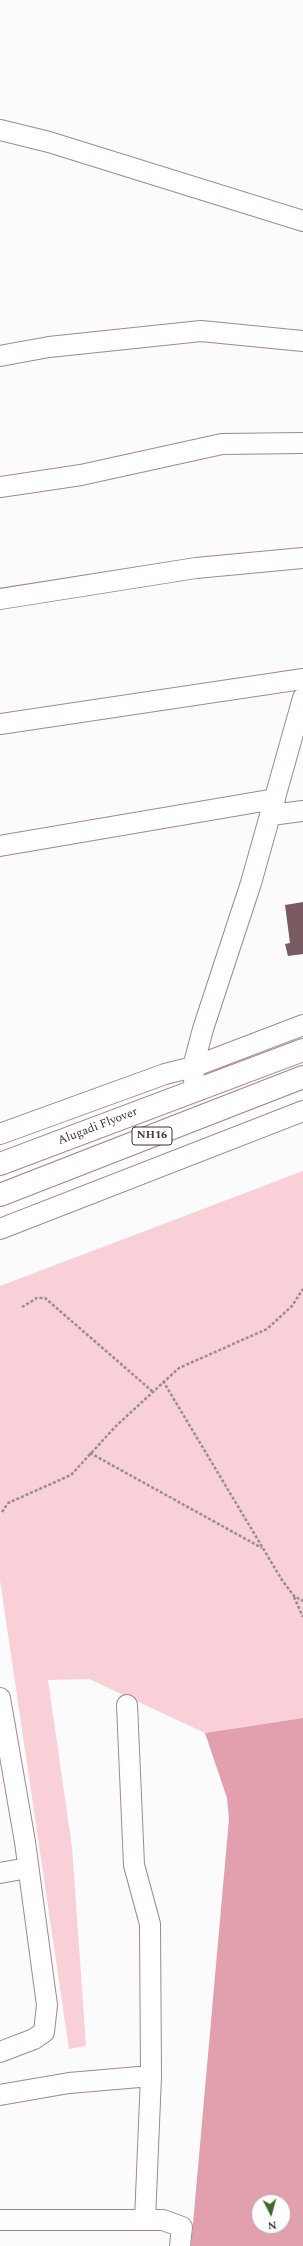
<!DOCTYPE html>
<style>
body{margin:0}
#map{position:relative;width:303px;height:2246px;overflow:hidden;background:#fbfbfb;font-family:Spectral,serif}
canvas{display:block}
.north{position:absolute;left:251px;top:2194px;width:40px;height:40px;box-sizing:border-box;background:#fff;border:1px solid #b2adae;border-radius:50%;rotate:174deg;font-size:11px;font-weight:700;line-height:16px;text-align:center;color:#3f3134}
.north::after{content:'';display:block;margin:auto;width:14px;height:18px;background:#3f6824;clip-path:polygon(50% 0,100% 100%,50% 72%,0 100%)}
</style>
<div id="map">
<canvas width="303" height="2246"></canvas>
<div class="north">N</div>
</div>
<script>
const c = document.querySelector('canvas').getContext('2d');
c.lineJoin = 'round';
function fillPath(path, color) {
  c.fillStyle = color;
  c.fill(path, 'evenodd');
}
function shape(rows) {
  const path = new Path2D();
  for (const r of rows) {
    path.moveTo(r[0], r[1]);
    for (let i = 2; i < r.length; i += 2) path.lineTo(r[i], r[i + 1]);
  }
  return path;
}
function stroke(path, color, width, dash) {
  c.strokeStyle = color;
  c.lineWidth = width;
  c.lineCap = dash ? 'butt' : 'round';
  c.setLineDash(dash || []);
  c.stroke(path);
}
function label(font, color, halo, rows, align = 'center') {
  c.font = font + ' Spectral,serif';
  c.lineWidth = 4;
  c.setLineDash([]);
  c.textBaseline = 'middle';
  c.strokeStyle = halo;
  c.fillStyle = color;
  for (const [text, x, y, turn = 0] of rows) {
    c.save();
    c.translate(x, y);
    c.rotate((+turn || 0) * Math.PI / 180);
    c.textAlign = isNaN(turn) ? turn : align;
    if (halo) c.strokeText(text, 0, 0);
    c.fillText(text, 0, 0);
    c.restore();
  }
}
fillPath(shape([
 [303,1171,303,1718,205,1733,89,1679,48,1680,72,1847,86,2046,69,2049,0,1580,0,1286]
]), '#fad0d8');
fillPath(shape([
 [303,1718,303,2246,191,2246,229,1819,227,1798,205,1733],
 [259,2202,283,2202,283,2226,259,2226]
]), '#e29fad');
fillPath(shape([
 [303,902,303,954,288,956,285,944,290,943,285,905]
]), '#795a61');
const minor = shape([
 [0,130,49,142,303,221],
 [0,356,49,347,201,331,303,341],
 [0,487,81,475,222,444,303,443],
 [0,599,196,568,303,558],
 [0,724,303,679],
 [271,815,303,811],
 [0,846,275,799],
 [195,1091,193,1067,203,1029,251,883,303,698],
 [0,1134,165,1074,193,1067,303,1025],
 [0,1229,303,1111],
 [0,1698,25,1842,47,2005,44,2032,34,2039,0,2052],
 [127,1705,134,1865,150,1924,151,2076],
 [0,1873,28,1868],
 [0,2095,69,2083,151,2076,145,2220],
 [0,2220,163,2220,182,2227,180,2246]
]);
const highway = shape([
 [0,1164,303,1050],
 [0,1195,303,1077]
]);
stroke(minor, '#a7858c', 22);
stroke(highway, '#a7858c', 24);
stroke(shape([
 [22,1307,37,1298,45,1298,152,1391],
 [163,1381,282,1580,294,1596,303,1601],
 [90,1453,262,1548],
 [2,1512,8,1503,71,1475,116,1426,179,1368,267,1329,292,1306,303,1289],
 [294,1597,303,1617]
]), '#958e8f', 2.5, [3, 2]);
stroke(minor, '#fff', 20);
stroke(highway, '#fff', 22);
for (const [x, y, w] of [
 [152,1136,40]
]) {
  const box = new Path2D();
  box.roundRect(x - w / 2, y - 9, w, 18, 3);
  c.fillStyle = '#fff';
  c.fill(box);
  stroke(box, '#3f3134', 1);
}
label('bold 11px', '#3f3134', null, [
 ["NH16",152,1136]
]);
label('12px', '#3f3134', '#fff', [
 ["Alugadi Flyover",98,1127,-21]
]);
</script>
